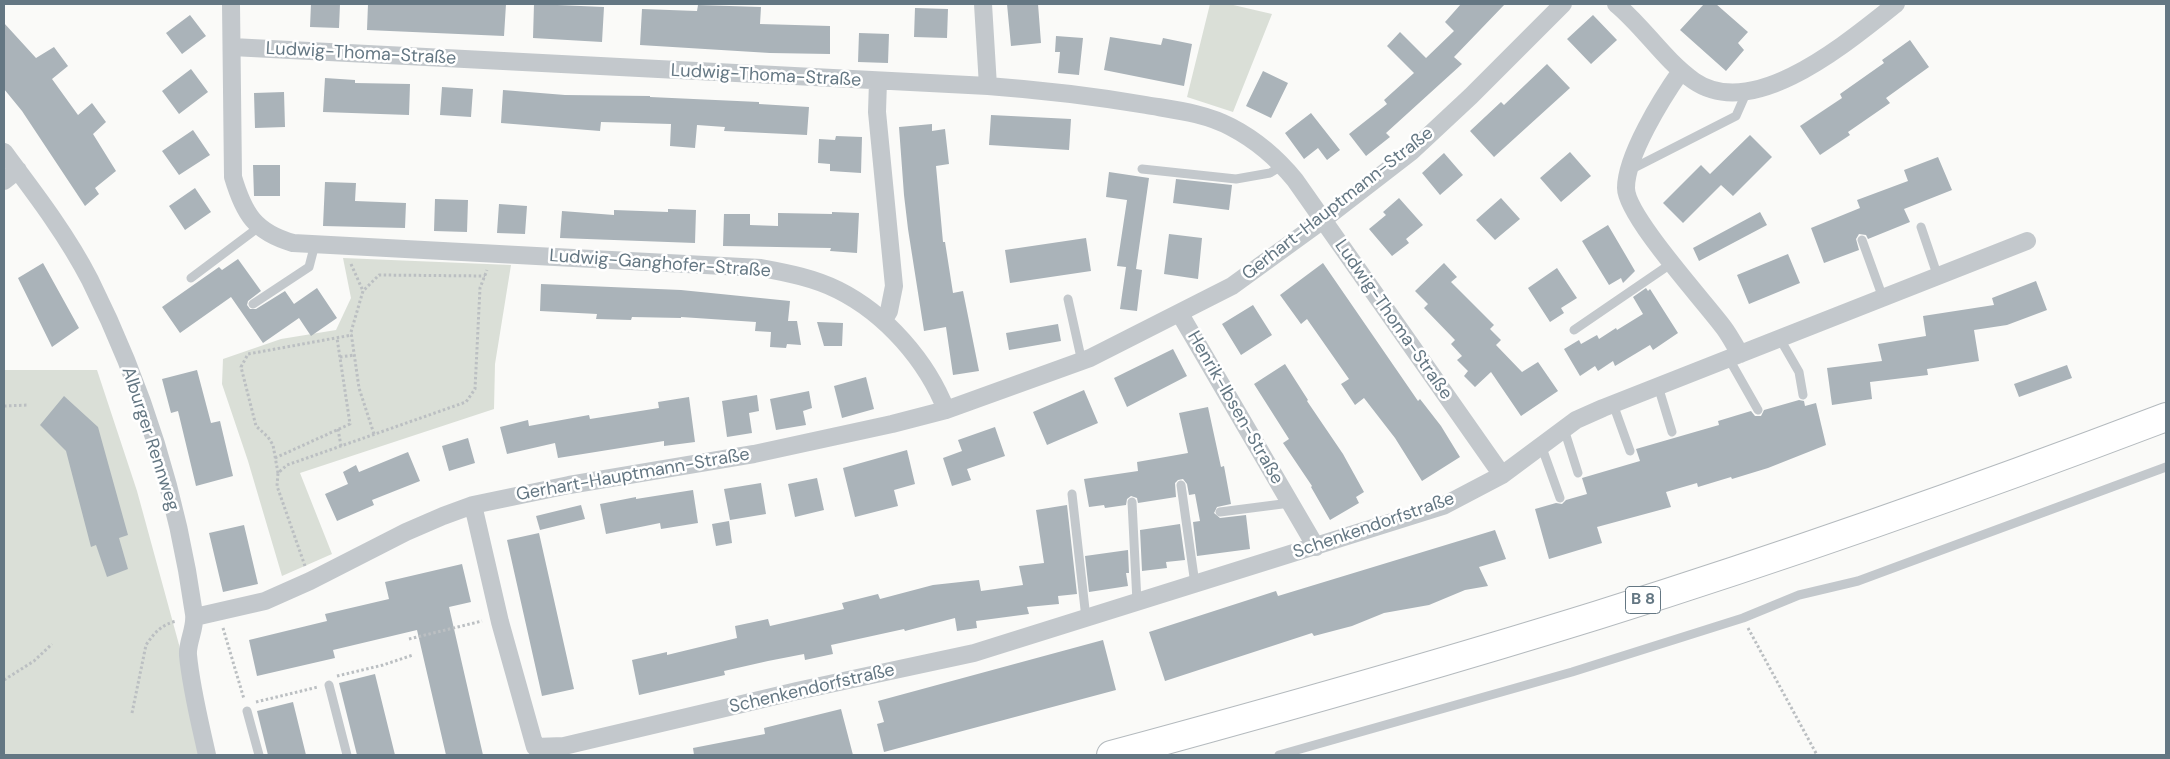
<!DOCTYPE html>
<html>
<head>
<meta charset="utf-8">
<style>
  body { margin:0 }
  #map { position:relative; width:2170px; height:759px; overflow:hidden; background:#fafaf8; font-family:"DM Sans",sans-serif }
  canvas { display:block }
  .frame { position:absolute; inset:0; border:5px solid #647783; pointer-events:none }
</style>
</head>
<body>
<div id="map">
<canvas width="2170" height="759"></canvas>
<div class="frame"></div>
</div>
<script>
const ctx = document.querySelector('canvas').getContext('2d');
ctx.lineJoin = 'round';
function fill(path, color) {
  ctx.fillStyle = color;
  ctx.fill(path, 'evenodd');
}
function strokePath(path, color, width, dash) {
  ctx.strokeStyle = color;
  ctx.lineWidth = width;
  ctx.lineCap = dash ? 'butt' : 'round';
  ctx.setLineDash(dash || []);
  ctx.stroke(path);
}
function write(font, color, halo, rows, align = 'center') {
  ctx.font = font + ' "DM Sans",sans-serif';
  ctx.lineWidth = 5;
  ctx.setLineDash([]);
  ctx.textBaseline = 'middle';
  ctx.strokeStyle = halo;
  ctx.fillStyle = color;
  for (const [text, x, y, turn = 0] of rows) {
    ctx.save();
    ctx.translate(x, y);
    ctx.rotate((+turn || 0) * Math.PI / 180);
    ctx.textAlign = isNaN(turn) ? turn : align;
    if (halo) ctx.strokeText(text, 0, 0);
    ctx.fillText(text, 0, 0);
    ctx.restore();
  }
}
const green = new Path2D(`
  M1210,4H1229L1272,14L1233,112L1187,97Z
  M343,258L511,265L495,364L494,409L300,473L332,554L282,576L248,461L222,384L223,359L281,339L336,330L351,298Z
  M4,370H97L137,491L181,652L202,755H4Z`);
const building = new Path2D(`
  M311,4H340L339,28L310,27Z
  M368,4H506L504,36L367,30Z
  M534,4L604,7L602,42L533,38Z
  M1007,4H1038L1041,43L1011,46Z
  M1461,4H1505L1454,57L1462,64L1386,133L1390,137L1366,156L1349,134L1387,104L1384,100L1414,73L1387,46L1400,32L1426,58L1454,31L1445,22Z
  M1704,4H1716L1748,32L1738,43L1744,50L1726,71L1680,30Z
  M698,5L761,7L760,24L830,26V54L770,53L640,45L642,9L697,11Z
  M915,8L948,9L947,38L914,37Z
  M190,15L206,36L182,54L166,33Z
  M1593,15L1617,40L1591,64L1567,39Z
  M4,23L36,58L54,47L68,66L52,79L78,115L92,103L106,122L93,134L116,171L95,188L99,194L85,206L22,111L4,89Z
  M859,33L889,34L888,63L858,62Z
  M1056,36L1083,38L1079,75L1058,73L1060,52H1055Z
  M1110,37L1161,45L1163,38L1192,44L1184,86L1104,70Z
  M1910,40L1929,67L1886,98L1890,103L1848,132L1850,135L1820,155L1800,126L1842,98L1840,94L1884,63L1882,60Z
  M1547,64L1570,88L1494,157L1470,131L1501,102L1504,105Z
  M191,69L208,92L179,114L162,91Z
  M1263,71L1288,83L1271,118L1246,106Z
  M325,78L355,80V83L410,84L409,115L323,112Z
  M442,87L473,89L471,117L440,115Z
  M503,90L565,95L650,96V97L759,102V104L809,107L807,135L724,131L725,127L697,125L695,148L670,146L671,124L601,122L600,131L501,123Z
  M284,92L285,127L255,128L254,93Z
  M1311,113L1340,150L1327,160L1318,148L1304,159L1285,133Z
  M991,115L1071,119L1069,150L989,145Z
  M932,124V131L945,129L949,164L936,166L943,242H945L953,293L963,291L979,371L953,375L946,327L924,331L908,229L904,195L899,127Z
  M193,130L210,155L179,175L162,151Z
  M1750,135L1772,157L1733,196L1721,185L1683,223L1663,203L1701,165L1710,174Z
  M836,136L862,137L861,173L830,171V164L818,163L819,139L835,140Z
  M1570,152L1591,176L1561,202L1540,178Z
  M1444,153L1463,175L1440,195L1422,173Z
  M1938,157L1952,190L1904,209L1910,222L1868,239L1866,235L1859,234L1856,239L1859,250L1824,263L1811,228L1860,208L1857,200L1908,181L1904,170Z
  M253,165H280V196H254Z
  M1109,172L1149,178L1136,269L1142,270L1137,311L1120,309L1126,267L1117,266L1127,200L1106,197Z
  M1176,179L1232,185L1229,210L1173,203Z
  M325,182L356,183L355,201L406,203L405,228L323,226Z
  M195,188L211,212L185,230L169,206Z
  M1399,198L1423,225L1406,239L1409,243L1392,256L1369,229L1386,215L1383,212Z
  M1501,198L1520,219L1495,240L1476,220Z
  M435,199L468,200L467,232L434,231Z
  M499,204L527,206L525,234L497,233Z
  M668,209L696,210L695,243L560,238L562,211L614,215V210L668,212Z
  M832,212L859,213L857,253L830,251L831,248L723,246L724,214H750V225L778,226V213L832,214Z
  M1760,212L1767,225L1699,261L1693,248Z
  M1608,225L1635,271L1623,283L1621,278L1609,285L1582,241Z
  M1169,234L1202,238L1198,279L1164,274Z
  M1086,238L1091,271L1010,283L1005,250Z
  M1788,254L1800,283L1749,304L1737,275Z
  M238,259L261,291L248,301L247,305L250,309H256L285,291L294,304L317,288L337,318L311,336L299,318L263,343L231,297L180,333L162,307L219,267L222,270Z
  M43,263L79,328L52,347L18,278Z
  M1323,263L1418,401L1420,399L1441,426L1460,457L1422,481L1395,438L1364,398L1355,405L1341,384L1349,379L1307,319L1301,324L1280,295Z
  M1444,263L1457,277L1451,282L1494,325L1490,329L1501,340L1496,345L1522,372L1538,362L1558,391L1521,416L1491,372L1475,387L1464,376L1468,371L1457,360L1462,356L1451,344L1455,340L1424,308L1428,304L1415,291Z
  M1557,268L1577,298L1561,308L1564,313L1550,322L1528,288Z
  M2036,281L2047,310L2007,325L1974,330L1979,361L1927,369L1928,375L1870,382L1872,399L1832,405L1827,368L1882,361L1878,344L1926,336L1923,316L1994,305L1992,298Z
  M541,284L681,290L790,301L788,321H797L801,345L787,344L786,348L770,347L771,332L755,331L756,322L681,317V318L632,317L631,320L596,319L597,314L540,311Z
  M1646,288L1648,291L1650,289L1678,333L1653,350L1650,345L1615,366L1613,361L1598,371L1595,366L1580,376L1564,349L1579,340L1581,344L1597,335L1599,339L1616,328L1617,330L1643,314L1633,297Z
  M1253,305L1272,335L1241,355L1222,324Z
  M817,322L843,323L842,346H824Z
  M1058,324L1061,341L1009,350L1006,333Z
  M1173,349L1187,376L1127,407L1114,378Z
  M1285,364L1308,400L1307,401L1343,454L1364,492L1356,497L1359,503L1330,520L1311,487L1312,486L1283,443L1289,439L1254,384Z
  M2067,365L2072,378L2019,397L2014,384Z
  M197,370L211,423L220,421L233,476L196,486L178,411L171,413L162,379Z
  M866,377L874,409L842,418L834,386Z
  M1084,390L1098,423L1047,445L1033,412Z
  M809,391L812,408L803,411L806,425L776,430L770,399Z
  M757,395L759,411L749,413L752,433L727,437L722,401Z
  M64,396L98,427L128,535L119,538L128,569L107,577L96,545L91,547L66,451L40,425Z
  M689,397L695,442L664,446V441L558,458L555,443L507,454L500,427L528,420L529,426L589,415L590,419L659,408L658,402Z
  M1799,400L1804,401L1805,406L1816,403L1826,445L1768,468L1732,479L1731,477L1698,487L1697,483L1666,492L1671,507L1597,527L1602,543L1549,559L1535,509L1556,503L1562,504L1566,500L1587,494L1582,478L1640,461L1636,449L1719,425L1718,421L1751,411L1755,416H1761L1764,410Z
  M1208,407L1221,467L1224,466L1231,504L1217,507L1214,513L1220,518L1246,515L1250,549L1197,556L1193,522L1200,521L1195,494L1189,495L1187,484L1183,479L1178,480L1175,483L1176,497L1138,503L1137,498L1131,496L1127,499L1126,505L1105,508L1104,505L1089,507L1084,479L1138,471L1137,462L1188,453L1179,413Z
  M995,427L1005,456L967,469L971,480L952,486L943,458L962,451L958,440Z
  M468,438L475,463L449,471L442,446Z
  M907,450L915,484L894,490L898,506L855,517L843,468Z
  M408,452L420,481L372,500L374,505L337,521L325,494L348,484L343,472L356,465L359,472Z
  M817,478L824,510L795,517L788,484Z
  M761,483L766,514L730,520L724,489Z
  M693,490L698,523L661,529L660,523L606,534L600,504L636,497V499Z
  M581,505L585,519L540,530L536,516Z
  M1067,505L1077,594L1058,596L1059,604L1027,607L1029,614L976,621L977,628L957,631L955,618L905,631L904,629L831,645L833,654L805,660L804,654L768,661L724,671L725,675L639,695L632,660L667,652V655L737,638L735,626L768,619L770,626L844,609L842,603L878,594L880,599L933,585L979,580L981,591L1023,585L1019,566L1044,563L1036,510Z
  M729,521L732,543L716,546L712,524Z
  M1180,524L1185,560L1166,562L1167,568L1142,571L1140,530Z
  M244,525L258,584L223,592L209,533Z
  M1495,530L1506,559L1479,567L1488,586L1465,590L1429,605L1384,613L1352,626L1314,636L1312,633L1165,681L1149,632L1276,591L1278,596Z
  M539,533L574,689L542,696L507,540Z
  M1128,550L1129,573H1126L1128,586L1089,592L1085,556Z
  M462,564L471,602L449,607L483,755H446L417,630L333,650L335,658L257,676L249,640L327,621L325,614L389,599L385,582Z
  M1103,640L1116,690L884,752L877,724L884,722L878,701Z
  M375,674L395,755H357L339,683Z
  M293,702L306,755H268L257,711Z
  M841,709L853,755H694L693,748L765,734L764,728Z`);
const path = new Path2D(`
  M351,264L363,291
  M340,357L355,355
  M4,406L29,405
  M338,429L341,446
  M374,434L359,388L351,332L363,291L379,275L485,276
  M275,458L350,424L337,338
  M278,473L273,445L268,437L256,426L241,367L248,354L352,335
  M305,566L277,486L278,473L287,465L466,402L475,389L480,288L487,270
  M223,628L244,699
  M1748,628L1817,755
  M409,639L482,621
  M337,676L383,665L413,655
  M4,680L34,661L52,644
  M256,702L318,687
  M132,713L146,645C154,633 162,624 177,621`);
const service = new Path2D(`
  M1142,169L1236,179L1270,173L1283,165
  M1630,170L1736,116L1747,91
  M1921,227L1938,277
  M1862,240L1883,298
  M191,278L259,227
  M1068,299L1082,362
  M253,304L309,267L315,244
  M1574,330L1672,263
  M1780,339L1799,372L1803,395
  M1729,359L1758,410
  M1658,386L1672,432
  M1613,404L1630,451
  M1564,429L1578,473
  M1541,445L1560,498
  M1181,485L1195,584
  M1072,494L1086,618
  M1132,502L1137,602
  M1220,512L1290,503
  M329,685L347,755
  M247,711L259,755
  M1279,755L1572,672L1743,618L1799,595L1858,581L2166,467`);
const minor = new Path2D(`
  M231,4L233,177C244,214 255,232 293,243L761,268C788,273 814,278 838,290C886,314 927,361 946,410
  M983,4L988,86
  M1616,4C1644,27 1664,60 1694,81C1755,123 1851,39 1896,4
  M232,47L988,86C1042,90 1093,96 1146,105C1175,110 1205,113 1231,127C1256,140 1277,158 1295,180L1502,475
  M1681,71C1662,98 1626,156 1626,188C1626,216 1705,302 1724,328C1730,336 1735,346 1740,354
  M878,81L877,112L894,286L889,311L883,321
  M4,152C34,192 67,235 90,280C142,384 178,499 194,614C196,628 187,642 188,655C191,688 200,723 207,755
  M4,181L18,170
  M1180,314L1316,547
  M473,505L500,622L535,747L564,746L797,691L974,653L1443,506L1502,475L1576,420L1603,408L2027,241
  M195,617L265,601L310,581L406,532L443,516L473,505L569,485L754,454L892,424L946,410L1090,358L1232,286L1323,220L1411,152L1471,96L1563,4`);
const primary = new Path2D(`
  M1111,755C1274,711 1437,665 1598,615C1789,555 1979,488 2166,417`);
const shields = [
  [1643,600,35]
];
const shieldNames = [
  ["B 8",1643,600]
];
const streetNames = [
  ["Ludwig-Thoma-Straße",361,54,3],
  ["Ludwig-Thoma-Straße",766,76,3],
  ["Gerhart-Hauptmann-Straße",1338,204,-38],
  ["Ludwig-Ganghofer-Straße",660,264,4],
  ["Ludwig-Thoma-Straße",1393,320,55],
  ["Henrik-Ibsen-Straße",1235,408,60],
  ["Alburger Rennweg",150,439,72],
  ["Gerhart-Hauptmann-Straße",633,475,-10],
  ["Schenkendorfstraße",1374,526,-19],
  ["Schenkendorfstraße",812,689,-13]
];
fill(green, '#dadfd7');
fill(building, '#aab3b9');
strokePath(primary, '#b4babe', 30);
strokePath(path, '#bbbfc2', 3, [2.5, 2.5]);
strokePath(service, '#c3c8cc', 9);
strokePath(minor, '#c3c8cc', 18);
strokePath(primary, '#fff', 28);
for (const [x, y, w] of shields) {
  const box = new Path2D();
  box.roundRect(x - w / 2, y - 13.5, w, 27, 4);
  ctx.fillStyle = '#fff';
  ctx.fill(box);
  strokePath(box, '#647783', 1);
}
write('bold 16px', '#647783', null, shieldNames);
write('18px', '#647783', '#fff', streetNames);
</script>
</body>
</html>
